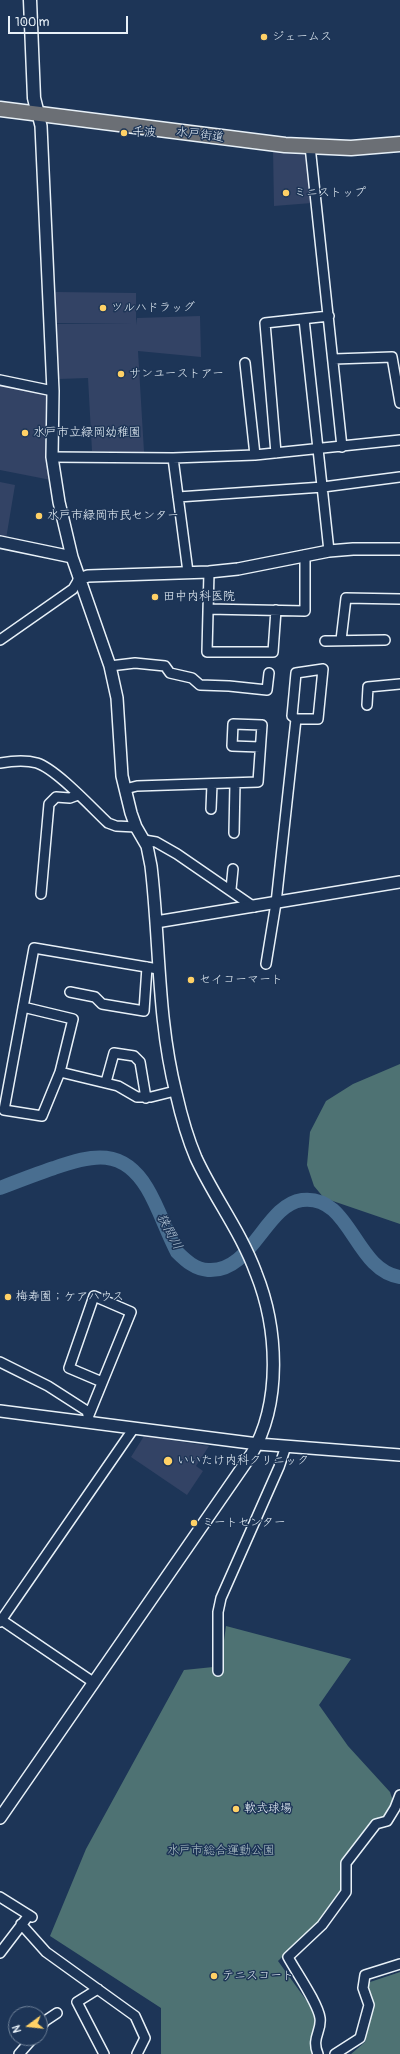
<!DOCTYPE html>
<html>
<head>
<meta charset="utf-8">
<style>
  body { margin:0 }
  #map { position:relative; width:400px; height:2054px; overflow:hidden; background:#1d3557; font-family:Pangolin,sans-serif }
  canvas { display:block }
  .north { position:absolute; left:8px; top:2006px; width:40px; height:40px; box-sizing:border-box; background:#1d3557; border:1px solid #6e8097; border-radius:50%; rotate:255deg; font-size:11px; font-weight:700; line-height:16px; text-align:center; color:#e8f1f8 }
  .north::after { content:''; display:block; margin:auto; width:14px; height:18px; background:#ffd166; clip-path:polygon(50% 0,100% 100%,50% 72%,0 100%) }
  .scale { position:absolute; left:8px; top:16px; width:120px; height:18px; box-sizing:border-box; border:2px solid #e8f1f8; border-top:0; padding-left:5px; font-size:12px; line-height:14px; white-space:nowrap; color:#e8f1f8; -webkit-text-stroke:3px #1d3557; paint-order:stroke }
</style>
</head>
<body>
<div id="map">
<canvas width="400" height="2054"></canvas>
<div class="north">N</div>
<div class="scale">100 m</div>
</div>
<script>
const ctx = document.querySelector('canvas').getContext('2d');
ctx.lineJoin = 'round';
function fill(path, color) {
  ctx.fillStyle = color;
  ctx.fill(path, 'evenodd');
}
function strokePath(path, color, width, dash) {
  ctx.strokeStyle = color;
  ctx.lineWidth = width;
  ctx.lineCap = dash ? 'butt' : 'round';
  ctx.setLineDash(dash || []);
  ctx.stroke(path);
}
function write(font, color, halo, rows, align = 'center') {
  ctx.font = font + ' Pangolin,"Klee One",sans-serif';
  ctx.lineWidth = 3;
  ctx.setLineDash([]);
  ctx.textBaseline = 'middle';
  ctx.strokeStyle = halo;
  ctx.fillStyle = color;
  for (const [text, x, y, turn = 0] of rows) {
    ctx.save();
    ctx.translate(x, y);
    ctx.rotate((+turn || 0) * Math.PI / 180);
    ctx.textAlign = isNaN(turn) ? turn : align;
    if (halo) ctx.strokeText(text, 0, 0);
    ctx.fillText(text, 0, 0);
    ctx.restore();
  }
}
const built = new Path2D(`
  M273,149L308,151L312,203L274,206Z
  M56,292L136,293V325L137,318L200,316L201,357L138,351L144,452L92,451L88,378L58,379L55,324H134L54,323L53,294Z
  M0,383L47,393L51,480L0,470Z
  M0,482L15,485L6,539L0,538Z
  M144,1436L209,1446L196,1466L203,1471L187,1495L131,1457Z`);
const green = new Path2D(`
  M400,1064V1224L324,1198L314,1186L307,1165L310,1132L326,1101L353,1084Z
  M226,1626L351,1659L319,1705L348,1746L390,1792L393,1801L385,1817L373,1823L340,1869C341,1878 343,1890 338,1899C326,1922 297,1943 278,1961L314,2011L317,2026L310,2043L312,2054H161V2008L50,1936L86,1849L184,1670L223,1666L222,1655Z
  M400,1972V2054H351L365,2042L370,2011L367,1983Z`);
const river = new Path2D(`
  M0,1188C18,1181 36,1174 54,1168C93,1154 123,1148 147,1188C159,1208 166,1231 177,1252C186,1261 195,1269 208,1270C252,1273 265,1205 302,1200C351,1194 354,1270 400,1277`);
const minor = new Path2D(`
  M310,146L342,447
  M304,319L329,551
  M334,359L392,357L400,403
  M245,363L255,455
  M0,380L53,391
  M276,453L265,323L329,316
  M52,457L173,458
  M178,497L323,487L400,477
  M188,572L173,458L255,455L400,440
  M209,572L207,652H273L276,610
  M208,609L305,611V555
  M0,640L73,589L79,579
  M341,640L346,598L400,599
  M325,641L385,640
  M110,666L135,663L165,666L170,673L192,678L200,685L229,686L267,690L269,673
  M367,705L368,687L400,684
  M0,763C12,761 26,760 37,763C56,769 92,808 108,823L116,826L136,827
  M125,789L137,786L258,782L262,725L233,724L232,746L260,747
  M211,809L212,784
  M234,833L235,783
  M144,840L156,842L177,854L254,907
  M231,889L233,869
  M41,894L49,804L56,797L70,798L78,795
  M266,964L276,903L296,719H318L323,669L296,673L292,716L296,719
  M70,992L95,997L102,1004L144,1011L147,967
  M23,1007L73,1019L60,1072L42,1116L4,1110L34,948L158,969
  M60,1072L118,1086L137,1097H151L175,1091
  M106,1082L114,1053L134,1056L140,1062L146,1098
  M0,1362L48,1386L87,1411L89,1419
  M89,1415L131,1312L94,1296L69,1368L102,1382
  M0,1619L93,1682
  M0,1622L134,1428
  M218,1671V1612L221,1598L279,1467L286,1446
  M0,1897L32,1917
  M21,1924L46,1952L135,2016L145,2038L137,2054
  M0,1953L29,1915
  M98,1989L77,2002L104,2054
  M40,2028L45,2021L57,2013
  M19,2054L33,2038
  M318,2054C311,2038 322,2031 320,2018C318,2003 296,1972 288,1957L322,1925L346,1892V1863L376,1824L387,1821L395,1808L400,1795
  M335,2054L360,2038L369,2005L363,1988L365,1975L400,1964`);
const tertiary = new Path2D(`
  M0,542L72,557
  M79,579L88,576L209,572L238,569L329,551L353,549H400
  M156,922L400,882
  M0,1411L258,1444L400,1455
  M0,1818L251,1455C282,1403 278,1328 256,1273C241,1232 214,1197 196,1158C187,1137 181,1115 176,1093C157,1018 160,941 151,866L147,846L136,827L131,813L122,776L117,698L110,666L72,557L59,502L52,457L53,391L41,126L38,114`);
const secondary = new Path2D(`
  M30,0L34,98L38,114`);
const primary = new Path2D(`
  M0,109L285,145L351,148L400,144`);
const markers = [
  [264,37,4,"#ffd166"],
  [124,133,4,"#ffd166"],
  [286,193,4,"#ffd166"],
  [103,308,4,"#ffd166"],
  [121,374,4,"#ffd166"],
  [25,433,4,"#ffd166"],
  [39,516,4,"#ffd166"],
  [155,597,4,"#ffd166"],
  [191,980,4,"#ffd166"],
  [8,1297,4,"#ffd166"],
  [168,1461,5,"#ffd166"],
  [194,1523,4,"#ffd166"],
  [236,1809,4,"#ffd166"],
  [214,1976,4,"#ffd166"]
];
const poiNames = [
  ["ジェームス",272,37],
  ["千波",132,133],
  ["ミニストップ",294,193],
  ["ツルハドラッグ",111,308],
  ["サンユーストアー",129,374],
  ["水戸市立緑岡幼稚園",33,433],
  ["水戸市緑岡市民センター",47,516],
  ["田中内科医院",163,597],
  ["セイコーマート",199,980],
  ["梅寿園；ケアハウス",16,1297],
  ["いいたけ内科クリニック",177,1461],
  ["ミートセンター",202,1523],
  ["軟式球場",244,1809],
  ["テニスコート",222,1976]
];
const streetNames = [
  ["水戸街道",200,135,7]
];
const parkNames = [
  ["水戸市総合運動公園",221,1851]
];
const waterNames = [
  ["狭間川",169,1232,62]
];
fill(built, '#334365');
fill(green, '#4e7273');
strokePath(river, '#496e90', 14);
strokePath(minor, '#e8f1f8', 12);
strokePath(tertiary, '#e8f1f8', 14);
strokePath(secondary, '#e8f1f8', 15);
strokePath(primary, '#e8f1f8', 17);
strokePath(minor, '#1d3557', 9);
strokePath(tertiary, '#1d3557', 11);
strokePath(secondary, '#1d3557', 12);
strokePath(primary, '#6b6f75', 14);
for (const [x, y, r, color] of markers) {
  const dot = new Path2D();
  dot.arc(x, y, r, 0, 2 * Math.PI);
  ctx.fillStyle = color;
  ctx.fill(dot);
  strokePath(dot, '#1d3557', 1.5);
}
write('12px', '#e8f1f8', '#1d3557', poiNames, 'left');
write('12px', '#e8f1f8', '#1d3557', streetNames);
write('12px', '#b2c5c9', '#1d3557', parkNames);
write('italic 13px', '#b0c3d4', '#1d3557', waterNames);
</script>
</body>
</html>
